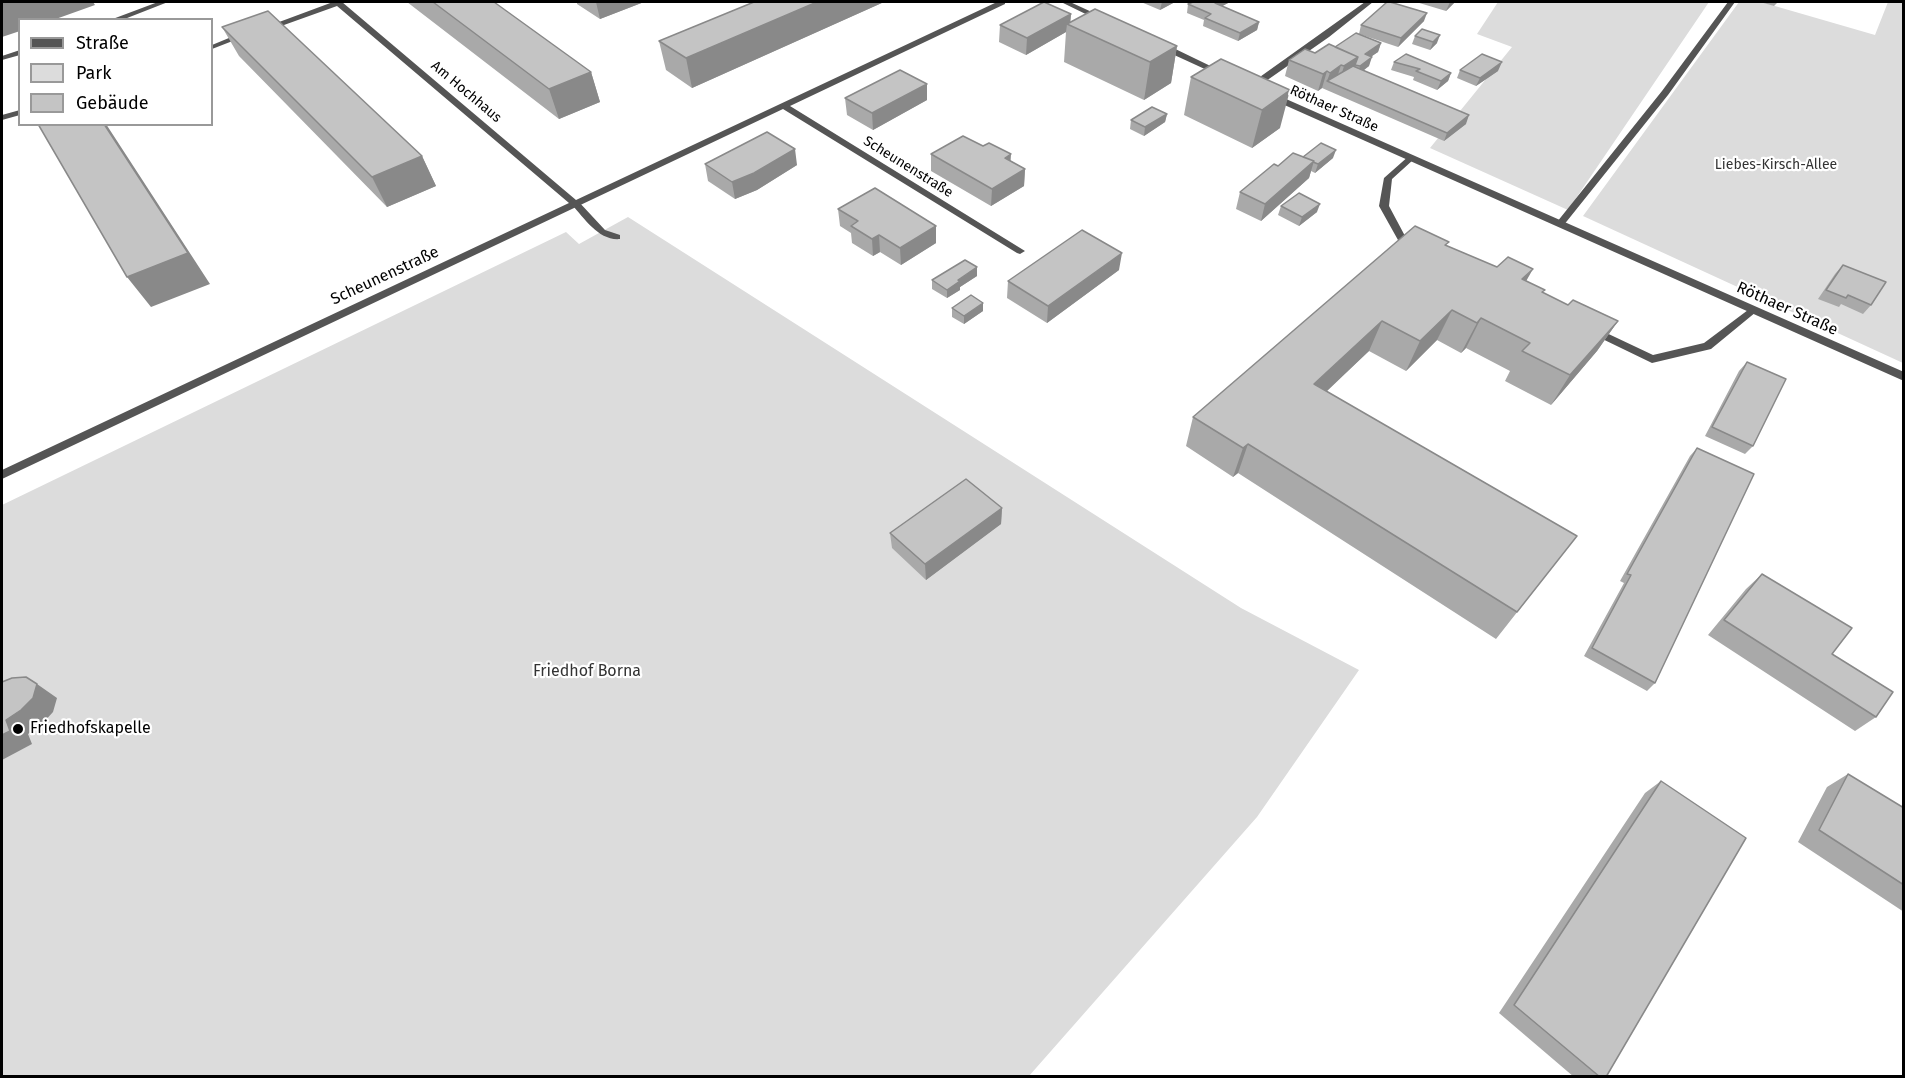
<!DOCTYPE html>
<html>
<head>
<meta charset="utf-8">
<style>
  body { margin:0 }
  #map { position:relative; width:1905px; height:1078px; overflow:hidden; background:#fff; font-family:"Fira Sans",sans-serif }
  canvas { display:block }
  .frame { position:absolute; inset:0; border:3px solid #000; pointer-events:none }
  .legend { position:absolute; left:18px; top:18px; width:195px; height:108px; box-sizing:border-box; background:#fff; border:2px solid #999; margin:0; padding:8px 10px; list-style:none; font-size:18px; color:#000 }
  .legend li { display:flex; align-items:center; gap:12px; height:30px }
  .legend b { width:30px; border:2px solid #999 }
</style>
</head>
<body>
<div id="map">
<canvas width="1905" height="1078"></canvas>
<div class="frame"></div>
<ul class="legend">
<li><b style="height:8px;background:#555"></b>Straße</li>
<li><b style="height:16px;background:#dcdcdc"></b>Park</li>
<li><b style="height:16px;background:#c4c4c4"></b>Gebäude</li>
</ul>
</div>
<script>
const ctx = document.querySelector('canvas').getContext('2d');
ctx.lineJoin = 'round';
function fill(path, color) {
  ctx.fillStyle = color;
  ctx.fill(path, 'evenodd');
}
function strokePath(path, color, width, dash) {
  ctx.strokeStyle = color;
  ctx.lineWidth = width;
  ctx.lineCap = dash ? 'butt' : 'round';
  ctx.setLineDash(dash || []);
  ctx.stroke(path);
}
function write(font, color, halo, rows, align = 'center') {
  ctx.font = font + ' "Fira Sans",sans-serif';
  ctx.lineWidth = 4.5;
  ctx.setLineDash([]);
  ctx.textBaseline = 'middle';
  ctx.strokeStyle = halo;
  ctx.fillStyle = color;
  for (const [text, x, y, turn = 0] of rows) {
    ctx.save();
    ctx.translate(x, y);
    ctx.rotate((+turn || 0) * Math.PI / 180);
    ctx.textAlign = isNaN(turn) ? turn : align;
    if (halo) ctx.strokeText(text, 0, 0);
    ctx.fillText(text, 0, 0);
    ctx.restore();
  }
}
const green = new Path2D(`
  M1498,2H1709L1568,210L1430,148L1512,47L1477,34Z
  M1739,2H1761L1875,35L1888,2H1903V363L1583,216Z
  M628,217L1241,608L1359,670L1257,817L1029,1076H2V505L566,232L579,244Z`);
const service = new Path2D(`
  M1728,2H1735L1668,95L1563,226H1557V222L1662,91Z
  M1410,155L1414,158L1413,160L1392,179L1389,206L1405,236L1419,244L1414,247L1398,240L1379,206L1384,178Z
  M575,200L578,201L605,230L620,235V239C599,241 585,219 572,205V201Z
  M1752,307L1757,310L1756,312L1711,349L1652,363L1590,333L1589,331L1594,328L1598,329L1653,355L1704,343Z`);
const minor = new Path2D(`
  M158,2H168L122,20H110Z
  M333,2H342L576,200L997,2H1005V4L790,106L1025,251L1020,254L1017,253L783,109L2,479V470L569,203L337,6L270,30L263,28Z
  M1061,2H1070L1107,19L1100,21Z
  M1365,2H1373L1329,37L1256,88H1250V84Z
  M241,33L248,35L212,49V45Z
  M1159,44H1165L1227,74L1220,76L1159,48Z
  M20,50V55L2,60V56Z
  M1271,95H1277L1904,372V381L1271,99Z
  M20,110V115L2,120V115Z`);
const wall = new Path2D(`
  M407,2H494L591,72L600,102L559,119Z
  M577,2H644L600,19L577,4Z
  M884,2L692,88L666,70L659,41Z
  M1141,2H1175L1160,10Z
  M1193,2H1230L1222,6L1259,22L1257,30L1238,41L1203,26L1204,20L1187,13L1188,4Z
  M1416,2H1460L1458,3L1455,2L1446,11Z
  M1760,2H1778L1774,6Z
  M1071,14L1070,23L1177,46L1171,83L1144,100L1064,62L1066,32L1026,55L999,42L1000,25Z
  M1424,21L1398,47L1359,34L1361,25Z
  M222,27L422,156L436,186L387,207L239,56Z
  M1415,36L1437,43L1430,50L1412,44Z
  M1381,43L1378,52L1370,57L1369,66L1363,71L1466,124L1444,141L1322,88L1318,91L1285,76L1289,60L1315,53L1335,47Z
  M1221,59L1280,128L1252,148L1184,115L1191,77Z
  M1394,62L1451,73L1448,81L1437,90L1413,80L1414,77L1391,70Z
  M1460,70L1498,71L1476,86L1457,78Z
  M845,98L927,100L873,130L847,115Z
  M1167,114L1165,122L1144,136L1130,129L1131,120Z
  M931,154L1011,161L1025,169L1024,186L991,206L931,171Z
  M1333,158L1315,173L1311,171L1309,178L1261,221L1236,209L1240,192L1278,166Z
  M705,164L797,165L757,190L735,199L708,181Z
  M1281,206L1317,212L1299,226L1278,215Z
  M838,209L936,243L901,265L880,252L873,256L852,243L851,233L840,226Z
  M1447,246L1526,281L1543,293L1568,305L1618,321L1597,351L1551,405L1505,381L1510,371L1466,348L1461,353L1437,340L1406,371L1369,351L1326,391L1577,536L1496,639L1238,473L1233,477L1186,446L1193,417Z
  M1843,265L1871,305L1863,314L1841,304L1839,307L1818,299L1835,274Z
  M1119,270L1047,323L1007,298L1008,281Z
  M977,276L960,287V290L947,298L932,289V280Z
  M952,308L983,311L964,324L952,317Z
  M1747,362L1753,446L1745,454L1705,436L1739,371Z
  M1697,448L1655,683L1647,691L1584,656L1624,583L1620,581L1690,456Z
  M1002,508L1001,524L926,580L892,548L890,533Z
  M1762,574L1832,654L1876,717L1855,731L1708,635L1746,589Z
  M1848,774L1904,808V912L1798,842L1827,787Z
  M1661,781L1606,1077H1574L1499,1013L1645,793Z`);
const shadedWall = new Path2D(`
  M2,2H93L95,5L53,20H20V31L2,37Z
  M596,2H644L600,19Z
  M817,2H884L692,88L686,58Z
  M1162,2H1175L1160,10Z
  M1217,2H1230L1213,11L1215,3Z
  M1450,2H1455L1446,11Z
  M1427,13L1424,21L1398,47L1401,38Z
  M1071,14L1070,26L1067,24L1066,32L1026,55L1027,38Z
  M1259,22L1257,30L1238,41L1240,33Z
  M1440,35L1437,43L1430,50L1433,42Z
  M1381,43L1378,52L1362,63L1365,54Z
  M1177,46L1171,83L1144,100L1150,62Z
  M1358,57L1352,73L1339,83L1344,66Z
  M1372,57L1369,66L1357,75L1360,66Z
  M1502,62L1498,71L1476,86L1480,78Z
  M1341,65L1336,81H1327L1330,73Z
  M1327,71L1322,88L1318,91L1323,74Z
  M591,72L600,102L559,119L549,89Z
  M1451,73L1448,81L1437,90L1441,81Z
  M927,84V100L873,130L872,113Z
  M1290,90L1280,128L1252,148L1262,110Z
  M1167,114L1165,122L1144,136L1145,127Z
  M1469,115L1466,124L1444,141L1447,133Z
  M104,124H106L210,284L151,307L127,277Z
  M795,149L797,165L757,190L735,199L732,182Z
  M1336,150L1333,158L1315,173L1318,164Z
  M1011,154L1010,171L1005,158Z
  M422,156L436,186L387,207L372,177Z
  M1314,161L1309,178L1261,221L1265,204Z
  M1025,169L1024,186L991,206L992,189Z
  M1320,204L1317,212L1299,226L1302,217Z
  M936,226V243L901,265L900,248Z
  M879,235L880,252L873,256L872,239Z
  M1122,253L1119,270L1047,323L1048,306Z
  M977,267V276L960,287V290L947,298V290L958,280Z
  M1533,269L1516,299L1522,279Z
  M983,303V311L964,324V316Z
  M1452,310L1437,340L1406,371L1420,341Z
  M1481,318L1466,348L1461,353L1477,323Z
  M1382,321L1369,351L1303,414L1314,384Z
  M1618,321L1597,351L1551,405L1570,375Z
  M1248,444L1238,473L1233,477L1243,448Z
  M1002,508L1001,524L926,580L925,564Z
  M37,684L57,698L53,712L42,724L28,734L32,744L2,760V735L6,720Z`);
const building = new Path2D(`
  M433,2H494L591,72L549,89Z
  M754,2H817L686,58L659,41Z
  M1044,2L1071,14L1027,38L1000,25Z
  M1193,2H1217L1215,3L1259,22L1240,33L1205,18L1211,14L1188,4Z
  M1387,2H1390L1427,13L1401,38L1361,25Z
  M1095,9L1177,46L1150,62L1067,24Z
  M268,11L422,156L372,177L222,27Z
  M1422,29L1440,35L1433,42L1415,36Z
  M1356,33L1381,43L1365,54L1372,57L1360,66L1355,65L1358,57L1335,47Z
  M1329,44L1358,57L1344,66L1341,65L1330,73L1327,71L1323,74L1289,60L1305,49L1315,53Z
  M1406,54L1451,73L1441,81L1416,71L1420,69L1394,62Z
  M1482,54L1502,62L1480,78L1460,70Z
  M1221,59L1290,90L1262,110L1191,77Z
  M1353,66L1469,115L1447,133L1327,81Z
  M900,70L927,84L872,113L845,98Z
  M1152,107L1167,114L1145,127L1131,120Z
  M38,124H104L188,253L127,277Z
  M767,132L795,149L754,173L732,182L705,164Z
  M963,136L983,146L989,143L1011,154L1005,158L1025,169L992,189L931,154Z
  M1321,143L1336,150L1318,164L1313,162L1314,161L1303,157Z
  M1293,153L1314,161L1265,204L1240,192L1274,164L1278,166Z
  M875,188L936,226L900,248L879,235L872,239L851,226L858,221L838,209Z
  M1299,193L1320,204L1302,217L1281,206Z
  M1415,226L1449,242L1445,245L1497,267L1508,257L1533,269L1522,279L1545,290L1542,292L1568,305L1573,300L1618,321L1570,375L1522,351L1530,343L1481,318L1477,323L1452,310L1420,341L1382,321L1314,384L1577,536L1517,612L1248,444L1243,448L1193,417Z
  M1082,230L1122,253L1048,306L1008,281Z
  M965,260L977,267L958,280L960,281L947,290L932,280Z
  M1843,265L1886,282L1871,305L1848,295L1846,298L1826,290Z
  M971,295L983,303L964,316L952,308Z
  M1747,362L1786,379L1753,446L1712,427Z
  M1697,448L1754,474L1655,683L1592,648L1631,575L1627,574Z
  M966,479L1002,508L925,564L890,533Z
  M1762,574L1852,628L1832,654L1893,692L1876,717L1724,620Z
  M26,677L37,684L33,698L21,710L6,720L10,731L2,735V682L12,678Z
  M1848,774L1904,808V885L1819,830Z
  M1661,781L1746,838L1606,1077H1600L1514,1005Z`);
const markers = [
  [18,729,6,"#000"]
];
const farStreetnames = [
  ["Am Hochhaus",466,92,40],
  ["Röthaer Straße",1334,109,24],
  ["Scheunenstraße",908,167,32]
];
const farParknames = [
  ["Liebes-Kirsch-Allee",1776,165]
];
const streetNames = [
  ["Scheunenstraße",385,276,-25],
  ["Röthaer Straße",1787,309,24]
];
const parkNames = [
  ["Friedhof Borna",587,672]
];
const poiNames = [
  ["Friedhofskapelle",30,729]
];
fill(green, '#dcdcdc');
fill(service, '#555');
fill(minor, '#555');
fill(wall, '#a9a9a9');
fill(shadedWall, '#898989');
fill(building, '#c4c4c4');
strokePath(building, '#898989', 1.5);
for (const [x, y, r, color] of markers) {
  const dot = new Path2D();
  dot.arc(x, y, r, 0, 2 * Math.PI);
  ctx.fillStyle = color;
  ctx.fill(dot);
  strokePath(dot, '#fff', 2);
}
write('14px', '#000', '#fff', farStreetnames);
write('14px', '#333', '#fff', farParknames);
write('16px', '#000', '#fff', streetNames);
write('16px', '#333', '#fff', parkNames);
write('16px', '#000', '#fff', poiNames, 'left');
</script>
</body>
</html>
